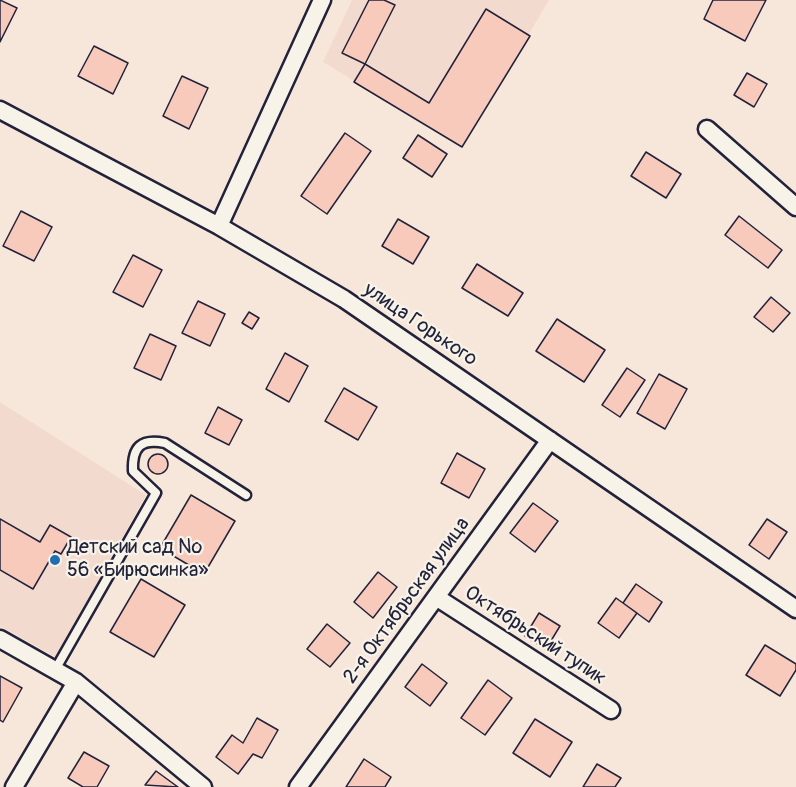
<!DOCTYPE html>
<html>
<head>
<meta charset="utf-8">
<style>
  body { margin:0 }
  canvas { display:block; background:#f7e7da }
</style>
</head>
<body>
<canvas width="796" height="787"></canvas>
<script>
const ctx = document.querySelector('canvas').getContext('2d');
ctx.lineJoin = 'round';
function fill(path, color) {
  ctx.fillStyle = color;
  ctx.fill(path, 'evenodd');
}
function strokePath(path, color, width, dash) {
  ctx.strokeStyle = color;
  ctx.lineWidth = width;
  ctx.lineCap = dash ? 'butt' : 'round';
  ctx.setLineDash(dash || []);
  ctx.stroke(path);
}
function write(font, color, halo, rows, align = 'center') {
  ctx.font = font + ' Pangolin,sans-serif';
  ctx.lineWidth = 4.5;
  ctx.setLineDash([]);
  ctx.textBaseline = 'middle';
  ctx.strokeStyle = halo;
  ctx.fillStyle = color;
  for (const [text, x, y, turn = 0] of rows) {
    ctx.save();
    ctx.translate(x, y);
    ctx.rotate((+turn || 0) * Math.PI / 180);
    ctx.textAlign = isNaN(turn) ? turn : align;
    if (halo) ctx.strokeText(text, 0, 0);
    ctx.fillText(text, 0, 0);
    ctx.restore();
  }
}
const built = new Path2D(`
  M352,0H549L462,147L323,62Z
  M0,402L146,495L56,657L0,626Z`);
const building = new Path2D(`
  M0,0L17,8L0,42Z
  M369,0H384L395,5L365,64L342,53Z
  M713,0H766L745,41L704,19Z
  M486,9L530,36L462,147L354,82L365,64L429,103Z
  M94,46L128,63L113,94L78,76Z
  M747,73L767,84L754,107L734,95Z
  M182,76L208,88L189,129L163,116Z
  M345,133L371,151L327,214L301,196Z
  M418,135L447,154L432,177L403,158Z
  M646,152L681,174L666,198L631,176Z
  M21,211L52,227L34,261L3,246Z
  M739,216L782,250L768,268L725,235Z
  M398,219L429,237L413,264L382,246Z
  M133,255L162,270L143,307L113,292Z
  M477,264L523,293L508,316L462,288Z
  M771,297L790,313L773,332L754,317Z
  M198,301L225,314L210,346L182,333Z
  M249,312L259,318L252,329L242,323Z
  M557,319L605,350L584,382L536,351Z
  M150,334L176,346L161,380L134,368Z
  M285,353L308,366L289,402L266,389Z
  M627,368L645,380L620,417L602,405Z
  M659,374L687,389L665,429L637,413Z
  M344,388L377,407L358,440L325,421Z
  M218,407L242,420L229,445L205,433Z
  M457,453L485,469L469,498L441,483Z
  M148 464a10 10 0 1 1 20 0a10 10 0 1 1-20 0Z
  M191,495L235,521L204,574L160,548Z
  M533,503L558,521L535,552L510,533Z
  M0,519L40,542L50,525L71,537L61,554L55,551L33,589L0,570Z
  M767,519L787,532L769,559L749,545Z
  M378,572L397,587L373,618L354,602Z
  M141,579L185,605L154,657L110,632Z
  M636,584L662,602L649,622L623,603Z
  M616,598L637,613L619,638L598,623Z
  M539,613L560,626L546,649L525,636Z
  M327,624L350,643L330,667L307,649Z
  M765,645L796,664V670L780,696L746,675Z
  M422,664L447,683L430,706L405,687Z
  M0,676L22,688L3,722L0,720Z
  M488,680L512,698L485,735L461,718Z
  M257,718L278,730L262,758L253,754L238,774L216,757L232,735L243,743Z
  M535,719L572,742L550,777L513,753Z
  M84,752L109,766L97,787H83L68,778Z
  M364,759L391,777L385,787H346Z
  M597,764L621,778L615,787H583Z
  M156,771L178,787H177L145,785Z`);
const lane = new Path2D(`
  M55,670L156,493L133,471C132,447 141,438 165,443L246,495`);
const street = new Path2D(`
  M0,110L219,226L344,299L796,609
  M707,129L796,207
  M219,226L322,0
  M436,597L611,710
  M0,639L76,682L203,787
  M14,787L76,682
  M298,787L550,440`);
const markers = [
  [55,560,6,"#1f6fb2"]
];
const streetNames = [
  ["улица Горького",420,325,34],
  ["2-я Октябрьская улица",407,601,-54],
  ["Октябрьский тупик",535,636,33]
];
const poiNames = [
  ["Детский сад №",67,548],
  ["56 «Бирюсинка»",67,571]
];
fill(built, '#f3dace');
fill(building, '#f8cabb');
strokePath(building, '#22223b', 1.5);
strokePath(lane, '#22223b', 13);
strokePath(street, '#22223b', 21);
strokePath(lane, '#f7f3e8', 8);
strokePath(street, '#f7f3e8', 16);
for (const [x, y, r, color] of markers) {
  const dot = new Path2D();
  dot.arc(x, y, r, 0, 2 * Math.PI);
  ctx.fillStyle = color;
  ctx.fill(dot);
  strokePath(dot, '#f7f3e8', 2);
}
write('20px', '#22223b', '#f7f3e8', streetNames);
write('20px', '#22223b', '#f7f3e8', poiNames, 'left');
</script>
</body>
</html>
